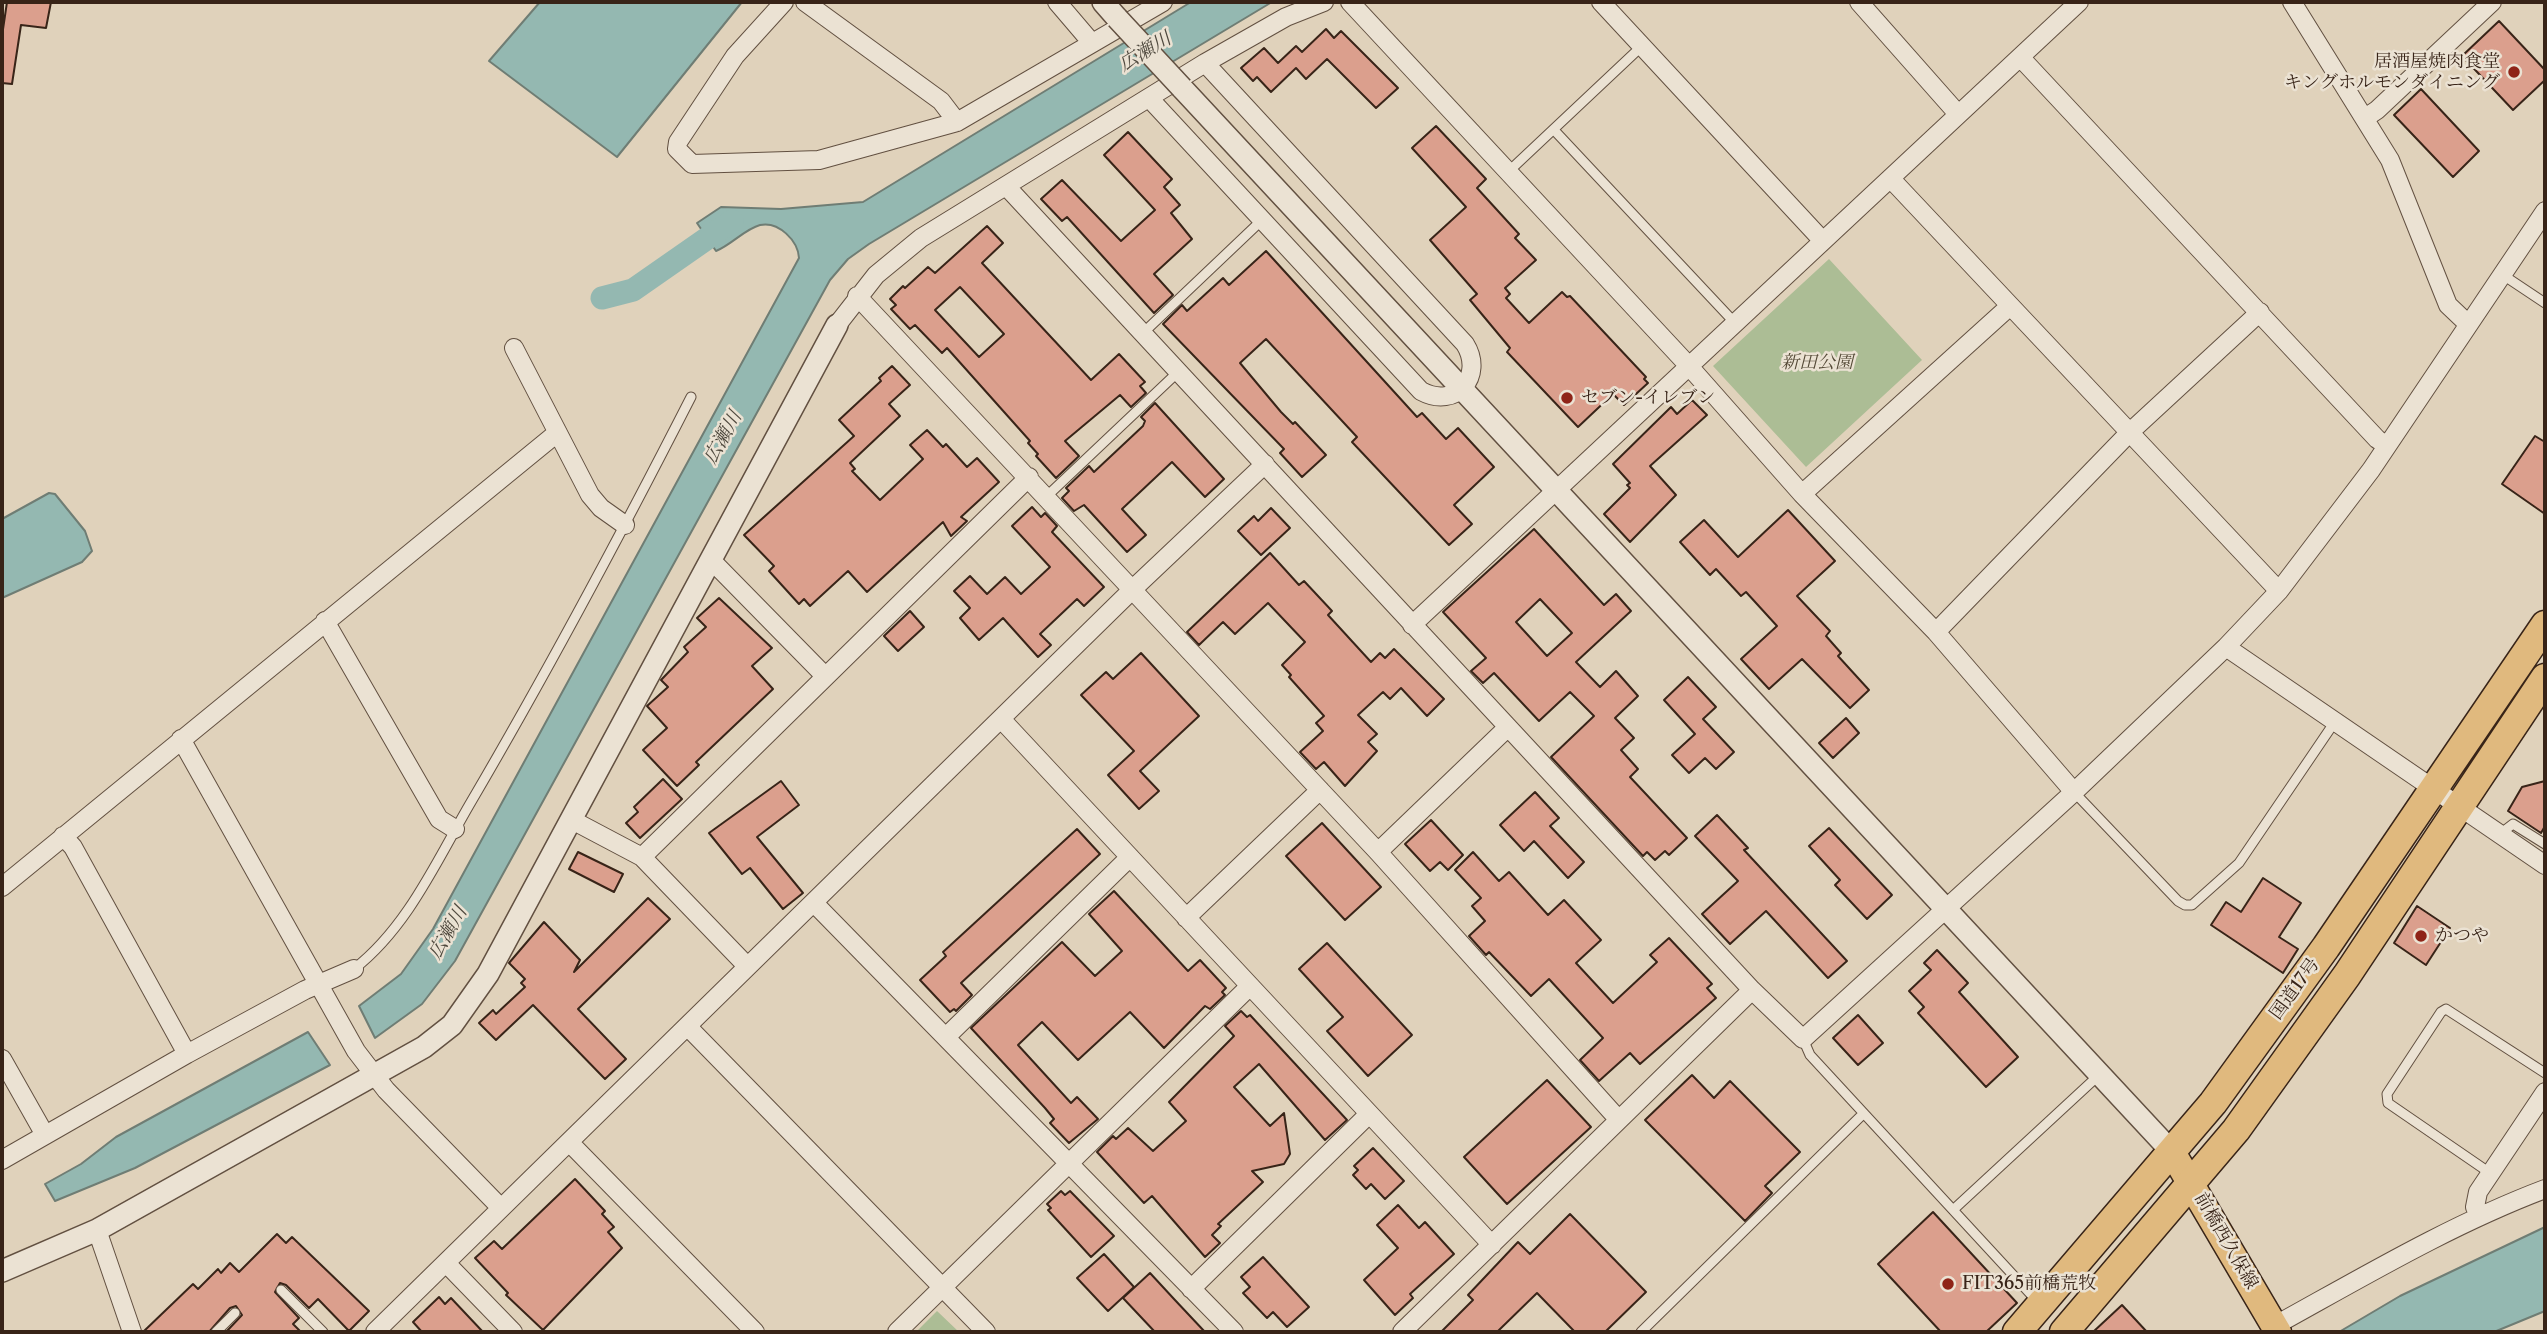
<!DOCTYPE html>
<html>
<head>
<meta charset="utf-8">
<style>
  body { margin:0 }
  #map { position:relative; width:2547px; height:1334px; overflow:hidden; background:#e0d2bb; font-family:"Libre Caslon Text",serif }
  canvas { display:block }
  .frame { position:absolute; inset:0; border:4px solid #382418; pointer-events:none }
</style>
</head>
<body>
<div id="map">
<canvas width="2547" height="1334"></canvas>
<div class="frame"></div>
</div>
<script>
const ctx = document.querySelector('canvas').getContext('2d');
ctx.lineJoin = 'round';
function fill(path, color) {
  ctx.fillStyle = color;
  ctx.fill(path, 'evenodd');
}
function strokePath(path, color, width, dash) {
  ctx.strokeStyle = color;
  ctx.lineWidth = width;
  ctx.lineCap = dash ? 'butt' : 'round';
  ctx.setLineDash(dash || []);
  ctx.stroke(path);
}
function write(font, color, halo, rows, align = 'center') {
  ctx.font = font + ' "Libre Caslon Text","Noto Serif JP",serif';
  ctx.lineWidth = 5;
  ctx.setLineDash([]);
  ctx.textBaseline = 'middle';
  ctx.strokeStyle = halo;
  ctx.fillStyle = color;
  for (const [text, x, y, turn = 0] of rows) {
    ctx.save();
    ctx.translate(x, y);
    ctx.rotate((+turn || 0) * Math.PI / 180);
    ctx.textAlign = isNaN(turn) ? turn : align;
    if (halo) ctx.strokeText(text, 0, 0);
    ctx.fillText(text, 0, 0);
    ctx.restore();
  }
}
const green = new Path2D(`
  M1829,259L1922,360L1806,467L1713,366Z
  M937,1311L959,1332H916Z`);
const water = new Path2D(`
  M540,2H742L617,157L489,61Z
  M1191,2H1272L869,244L848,259L830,280L455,961L422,1004L375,1038L359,1006L401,974L433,929L799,258C798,241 779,221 760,225C745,229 731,245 716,251L697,223L721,207L781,209L863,202Z
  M49,493L55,494L85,531L92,551L82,562L2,598V519Z
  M308,1032L330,1065L135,1168L55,1201L45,1184L81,1164L116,1137Z
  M2545,1227V1311L2494,1332H2339L2400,1296Z`);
const canal = new Path2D(`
  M602,298L633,290L732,221`);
const building = new Path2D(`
  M7,2H51L46,28L21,25L12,84L2,83V36Z
  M2499,21L2545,70V80L2513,110L2462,56Z
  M1326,29L1334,38L1341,31L1398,88L1376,108L1327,59L1306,79L1296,68L1271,92L1257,77L1253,81L1241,68L1264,48L1278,63L1296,46L1302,52Z
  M2421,89L2479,151L2453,177L2394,115Z
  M1436,126L1486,179L1477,188L1519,234L1515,238L1536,260L1505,288L1510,294L1506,298L1529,323L1562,292L1567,297L1570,296L1646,377L1644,379L1648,383L1624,405L1613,394L1578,427L1507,352L1510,348L1470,300L1477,294L1430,240L1466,207L1412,148Z
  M1128,132L1172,179L1164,187L1180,205L1171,213L1192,239L1154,274L1173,295L1154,313L1067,217L1062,221L1041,199L1062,180L1121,241L1155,210L1104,155Z
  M987,226L1003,243L982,263L1091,380L1119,354L1145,382L1140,386L1146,393L1131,407L1120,395L1065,441L1079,456L1056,478L1036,456L1038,454L1028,443L1030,441L947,348L942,353L915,325L910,329L891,309L896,305L890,299L903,286L905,288L928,267L935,273ZM960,287L1004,334L979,357L935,310Z
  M1266,251L1417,417L1422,413L1446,439L1458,428L1494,467L1454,505L1472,524L1449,545L1352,442L1357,437L1266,339L1240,363L1281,412L1293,424L1295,422L1326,455L1302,477L1280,453L1284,449L1163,324L1182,305L1187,311L1223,278L1229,285Z
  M892,366L910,385L889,404L900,416L850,463L855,469L852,471L880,500L923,459L910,445L927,430L943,447L946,444L967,467L977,458L999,482L961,517L967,521L951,536L943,522L867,592L848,571L810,606L804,599L799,604L769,571L774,566L744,535L854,436L839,420L881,381L879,378Z
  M1692,400L1707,415L1650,466L1676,495L1630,542L1604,514L1630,488L1627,485L1630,483L1613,464L1671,407L1677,414Z
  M1155,403L1224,479L1205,497L1172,462L1122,509L1146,535L1127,552L1084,505L1074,511L1062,498L1069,491L1066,488L1089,466L1094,472L1143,426L1145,421L1141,417Z
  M2535,436L2545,442V514L2502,484Z
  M1032,507L1041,517L1045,513L1057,526L1052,532L1104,587L1084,606L1077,599L1040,634L1051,645L1038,657L1003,618L979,640L960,618L970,608L954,591L970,576L987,594L1005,577L1021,594L1050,567L1012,526Z
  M1271,508L1290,528L1261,555L1238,531L1254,516L1258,521Z
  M1788,510L1835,561L1797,596L1830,631L1826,636L1841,653L1838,656L1869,690L1850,708L1802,659L1769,689L1741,659L1777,626L1746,592L1741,596L1716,569L1710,575L1680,542L1704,520L1738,557Z
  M1534,529L1604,605L1616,594L1631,611L1576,662L1600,687L1616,671L1638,696L1615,718L1634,738L1621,750L1638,769L1630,777L1687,838L1669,855L1665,851L1655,860L1647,852L1643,856L1551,757L1594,716L1570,692L1539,721L1494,673L1483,683L1471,671L1486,658L1443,612ZM1540,599L1572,633L1547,656L1516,622Z
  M1270,553L1299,585L1304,581L1332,611L1328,615L1371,662L1380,653L1385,658L1394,649L1444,699L1427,716L1401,688L1390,699L1383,692L1358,715L1377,734L1368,742L1377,751L1345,786L1324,762L1316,769L1300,752L1323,731L1316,723L1324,716L1289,677L1291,675L1282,665L1305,642L1268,603L1235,634L1223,622L1199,645L1187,632Z
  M719,598L772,648L752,666L773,689L696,762L699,765L677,786L643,750L667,728L647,706L668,687L661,680L688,652L684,647L706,627L697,618Z
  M910,611L924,627L898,651L884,636Z
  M1141,653L1199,716L1140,771L1159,791L1139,809L1108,775L1134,751L1081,695L1106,672L1113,679Z
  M1688,677L1716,707L1703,719L1734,752L1716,769L1705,758L1689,773L1672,755L1695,734L1664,700Z
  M1846,718L1859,733L1833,758L1819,743Z
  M663,779L682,799L640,838L626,823L638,812L634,807Z
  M781,781L799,805L757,837L803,893L783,909L750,868L742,874L709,833Z
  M2545,781V826L2541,833L2508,811L2522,787Z
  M1535,792L1559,818L1550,826L1584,862L1568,878L1534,841L1524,851L1500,825Z
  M1717,815L1748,848L1744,850L1847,961L1828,978L1766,911L1730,944L1702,914L1738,881L1695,836Z
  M1431,820L1463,855L1448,870L1440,862L1430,871L1405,844Z
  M1322,823L1381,887L1345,920L1286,856Z
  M1829,828L1892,895L1867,919L1835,885L1840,880L1809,846Z
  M1077,829L1100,854L961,983L972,995L956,1011L954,1009L950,1012L920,980L946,956L943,952Z
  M578,852L623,874L614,892L569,869Z
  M1473,852L1499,881L1509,872L1548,915L1564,900L1601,940L1576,963L1613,1003L1657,962L1650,955L1669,938L1712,984L1707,988L1716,998L1640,1064L1630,1053L1599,1081L1580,1060L1603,1038L1549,979L1531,996L1489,952L1486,955L1469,936L1485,921L1472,906L1481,898L1455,870Z
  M2263,878L2301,903L2279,937L2298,949L2283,973L2211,925L2226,902L2241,912Z
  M1114,891L1188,971L1200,960L1226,988L1222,992L1225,995L1210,1009L1205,1006L1164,1048L1130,1012L1078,1060L1042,1022L1018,1045L1071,1103L1077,1097L1098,1119L1069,1143L1050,1123L1054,1119L1045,1108L971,1028L1062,942L1095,976L1122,951L1089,914Z
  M648,898L670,919L578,1009L626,1059L605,1079L533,1005L496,1040L479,1023L493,1010L496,1014L525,987L521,983L525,979L509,963L544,922L580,960L574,972Z
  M2417,906L2450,928L2426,965L2394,943Z
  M1327,943L1412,1035L1368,1076L1327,1031L1343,1017L1299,969Z
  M1937,950L1968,983L1959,992L2018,1057L1986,1087L1918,1013L1924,1007L1909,991L1931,970L1924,963Z
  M1241,1011L1247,1017L1250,1015L1347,1120L1325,1140L1259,1064L1234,1087L1270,1126L1284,1113L1290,1154L1284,1164L1252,1171L1263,1182L1218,1224L1221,1226L1212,1235L1220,1243L1205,1257L1152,1196L1144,1203L1097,1152L1113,1136L1116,1139L1128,1128L1153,1151L1186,1121L1169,1102L1234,1036L1225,1026Z
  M1858,1015L1883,1043L1858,1065L1833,1038Z
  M1692,1075L1714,1098L1730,1081L1800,1152L1765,1186L1772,1193L1745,1221L1645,1120Z
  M1547,1080L1591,1127L1507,1204L1464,1157Z
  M1373,1148L1404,1181L1385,1199L1371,1184L1366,1189L1353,1175L1358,1170L1354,1166Z
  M575,1179L605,1211L602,1214L614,1227L608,1232L622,1248L543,1330L506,1295L508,1293L475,1258L494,1241L502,1249Z
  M1061,1191L1065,1195L1070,1191L1114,1236L1091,1257L1048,1210L1051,1208L1047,1204Z
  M1398,1205L1419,1228L1425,1222L1454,1254L1410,1294L1413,1298L1395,1315L1364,1280L1398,1248L1377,1225Z
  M1933,1212L2017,1303L1986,1332H1941L1878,1264Z
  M1570,1214L1646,1292L1605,1332H1575L1537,1293L1497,1332H1441L1473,1300L1468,1295L1518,1242L1530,1254Z
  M277,1234L286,1243L292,1237L369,1311L349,1331L318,1299L309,1308L286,1285L280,1283L275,1292L299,1318L293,1324L301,1332H226L242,1315L236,1306L230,1308L209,1332H143L193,1284L198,1289L218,1269L221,1273L230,1263L239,1272Z
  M1104,1254L1134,1287L1108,1311L1077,1278Z
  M1263,1257L1309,1307L1287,1327L1273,1312L1267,1318L1243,1293L1250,1287L1241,1277Z
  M1150,1273L1174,1299L1205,1332H1155L1123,1298Z
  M439,1297L445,1304L451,1298L483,1332H422L413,1322Z
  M2122,1305L2147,1332H2093Z`);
const service = new Path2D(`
  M1554,130L1734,322
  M1507,173L1643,45
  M2503,275L2545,303
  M1142,334L1262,220
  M1047,496L1177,373
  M2074,792L2178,901L2185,905H2192L2239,863L2334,723
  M2500,834L2513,824L2545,844
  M354,969C408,927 437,860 471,802C549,669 621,534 691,397
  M1803,1039L1810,1055L2037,1301
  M2490,1173L2388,1103L2387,1094L2441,1012L2446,1009L2545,1073
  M1953,1210L2099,1075
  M281,1290L323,1332
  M216,1332L235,1313
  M1641,1332L1863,1114`);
const minor = new Path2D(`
  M784,2L735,56L678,142L677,149L692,164L819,160L957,122L1163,2
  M805,2L941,101L957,122
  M1057,2L1092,43
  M1350,2L1688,365L1802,494L1936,632L2074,792
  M1601,2L1822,240
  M1859,2L1958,114
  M2292,2L2390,160L2448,305L2468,324
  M2020,57L2377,439L2387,446
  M1149,98L1421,391C1456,410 1485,376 1465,344L1205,63
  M2365,118L2377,110L2492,2
  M1891,179L2279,591
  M1006,186L1752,990L1803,1039L2074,792L2226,647L2279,591L2371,470L2545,211
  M857,296L1378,852L1619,1120
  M837,325L876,275L921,238L1205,63L1286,17L1324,2
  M514,348L590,495L601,508L625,525
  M1802,494L2010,306
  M709,562L717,566L825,676
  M325,621L439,819L455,829
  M1412,625L2079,2
  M1936,632L2129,433L2260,312
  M2226,647L2545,865
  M1002,720L1492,1245
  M181,739L356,1051L386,1090L501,1208
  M572,820L642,857L747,966
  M63,836L73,847L187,1054
  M1378,852L1507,728
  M642,857L1029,477
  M2,887L557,433
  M814,903L1234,1332
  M1186,918L1320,790
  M688,1027L986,1332
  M947,1036L1130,857
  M2,1059L45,1135
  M569,1142L755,1332
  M2,1160L187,1054L305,990L354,969
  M2479,1216L2475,1207L2478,1192L2545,1092
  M97,1230L132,1332
  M446,1263L513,1332
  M1191,1289L1369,1114
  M2274,1326C2363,1277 2450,1225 2545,1189
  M375,1332L1134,588L1265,464
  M897,1332L1250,986
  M1402,1332L1752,990`);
const tertiary = new Path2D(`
  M1103,2L1117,18
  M1182,88L2172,1152
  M2,1271L97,1230L424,1047L452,1025L488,974L837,325`);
const primary = new Path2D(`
  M2172,1152L2278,1332`);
const trunk = new Path2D(`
  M2017,1332L2213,1103L2326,947L2545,625
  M2064,1332L2236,1130L2347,975L2545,678`);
const tertiaryBridge = new Path2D(`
  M1117,18L1182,88`);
const markers = [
  [2514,72,7,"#8f2418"],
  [1567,398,7,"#8f2418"],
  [2421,936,7,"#8f2418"],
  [1948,1284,7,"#8f2418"]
];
const poiNames = [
  ["居酒屋焼肉食堂",2500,62,"right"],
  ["キングホルモンダイニング",2500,83,"right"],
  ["セブン-イレブン",1581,398],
  ["かつや",2435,936],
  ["FIT365前橋荒牧",1962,1284]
];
const parkNames = [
  ["新田公園",1817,363]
];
const streetNames = [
  ["国道17号",2295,989,-54],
  ["前橋西久保線",2226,1241,60]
];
const waterNames = [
  ["広瀬川",1145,52,-31],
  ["広瀬川",723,438,-61],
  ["広瀬川",448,933,-60]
];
fill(green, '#acbd95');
fill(water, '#94b8b1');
strokePath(water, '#6f7d74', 2);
strokePath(canal, '#94b8b1', 23);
fill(building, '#db9f8d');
strokePath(building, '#382418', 2);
strokePath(service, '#625041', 11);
strokePath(minor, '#625041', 20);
strokePath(tertiary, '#625041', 24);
strokePath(primary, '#382418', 29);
strokePath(trunk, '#382418', 31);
strokePath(service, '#ebe2d3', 9);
strokePath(minor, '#ebe2d3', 18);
strokePath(tertiary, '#ebe2d3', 21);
strokePath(primary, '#e0b97e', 26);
strokePath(trunk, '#e0b97e', 28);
strokePath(tertiaryBridge, '#625041', 24, []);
strokePath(tertiaryBridge, '#ebe2d3', 21);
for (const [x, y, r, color] of markers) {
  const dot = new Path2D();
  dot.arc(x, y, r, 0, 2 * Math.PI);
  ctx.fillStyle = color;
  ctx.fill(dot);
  strokePath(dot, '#ebe2d3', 2.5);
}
write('18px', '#382418', '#ebe2d3', poiNames, 'left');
write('italic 18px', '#554a37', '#ebe2d3', parkNames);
write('18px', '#382418', '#ebe2d3', streetNames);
write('italic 19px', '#4f493e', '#ebe2d3', waterNames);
</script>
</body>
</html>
